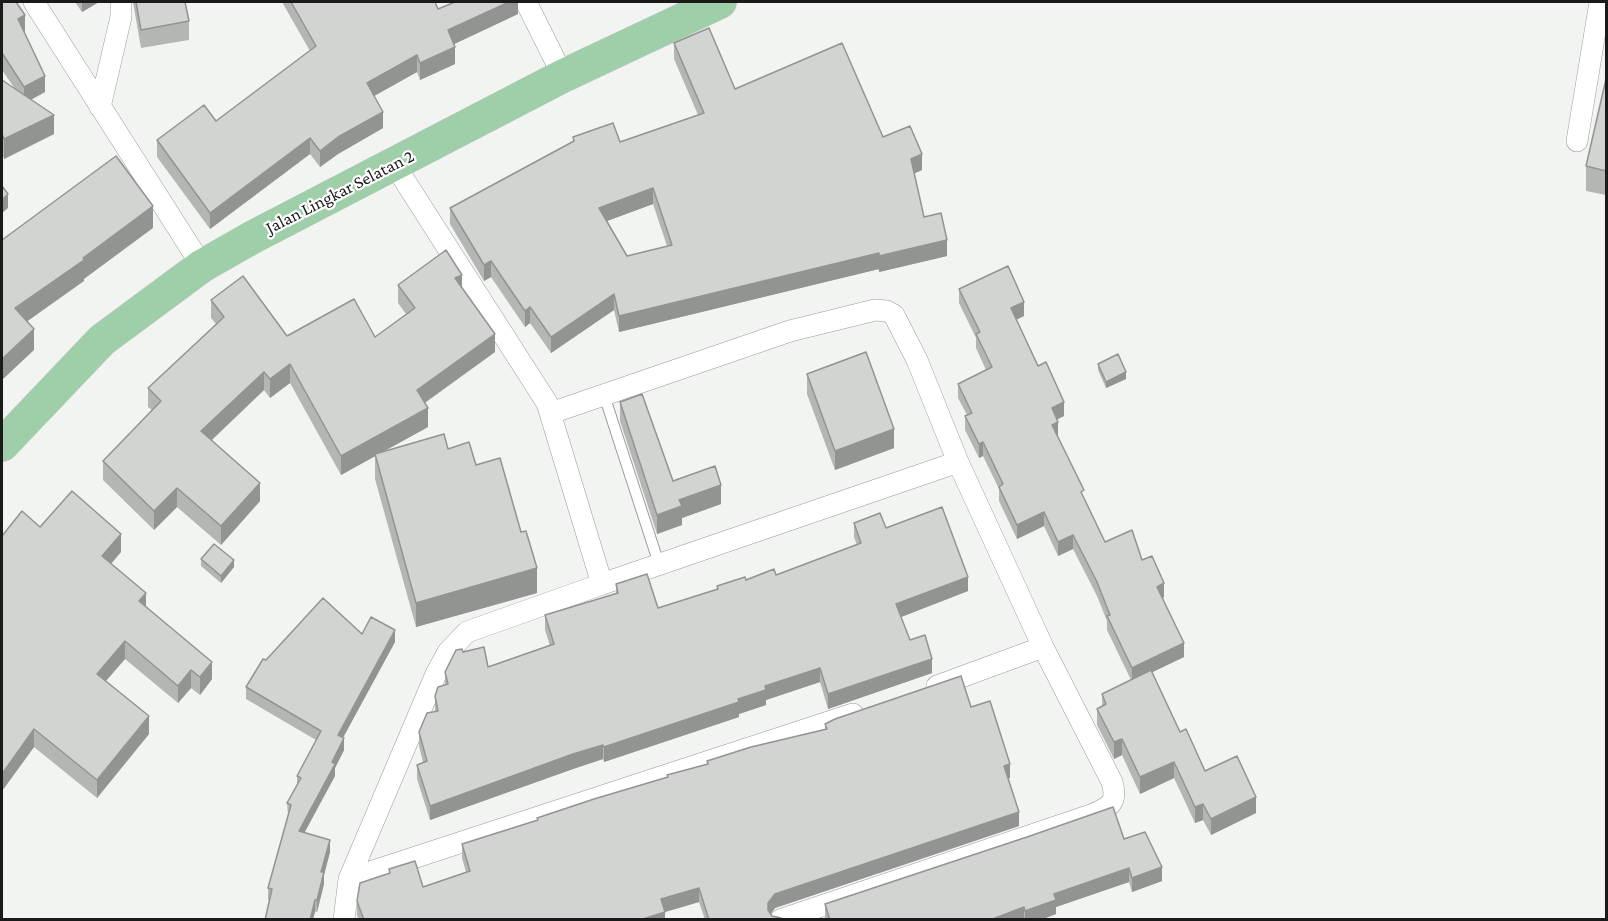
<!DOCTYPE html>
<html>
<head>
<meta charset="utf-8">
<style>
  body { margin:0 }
  #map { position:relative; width:1608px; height:921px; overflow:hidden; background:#f2f4f2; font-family:"Crimson Pro",serif }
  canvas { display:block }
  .frame { position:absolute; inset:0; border:3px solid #191a19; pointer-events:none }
</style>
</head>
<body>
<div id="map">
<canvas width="1608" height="921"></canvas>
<div class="frame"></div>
</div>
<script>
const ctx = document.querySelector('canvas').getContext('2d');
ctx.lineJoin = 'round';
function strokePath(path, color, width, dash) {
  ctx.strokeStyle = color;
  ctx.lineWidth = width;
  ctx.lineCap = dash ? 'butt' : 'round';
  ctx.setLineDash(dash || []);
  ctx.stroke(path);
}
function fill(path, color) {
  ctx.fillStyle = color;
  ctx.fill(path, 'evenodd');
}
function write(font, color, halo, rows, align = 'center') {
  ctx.font = font + ' "Crimson Pro",serif';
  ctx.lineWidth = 4.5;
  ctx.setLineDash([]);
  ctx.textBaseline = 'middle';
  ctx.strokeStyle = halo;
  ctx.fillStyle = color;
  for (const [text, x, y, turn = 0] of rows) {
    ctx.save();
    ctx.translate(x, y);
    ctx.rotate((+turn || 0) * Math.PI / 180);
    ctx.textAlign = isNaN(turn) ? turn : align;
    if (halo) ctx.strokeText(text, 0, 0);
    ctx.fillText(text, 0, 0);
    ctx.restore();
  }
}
const service = new Path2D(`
  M604,395L659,564`);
const minor = new Path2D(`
  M34,2L202,266
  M526,2L563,76
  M100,107L121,17V2
  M1577,141L1600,2
  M551,413L790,331L875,310L887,311L894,315L917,360L958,462
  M602,584L958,462L1043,647L1112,782C1118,803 1110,807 1091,815L780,920
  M937,686L1043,647
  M349,879L853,714
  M344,920L349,879L436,674L448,652L467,632L602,584L547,403L394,164`);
const trunk = new Path2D(`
  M2,445L102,340L202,266L253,237L563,76L720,2`);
const wall = new Path2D(`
  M2,2L25,31L24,32L45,92L31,100L54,134L4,159L2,153V80L15,89L2,70Z
  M75,2H99L82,12Z
  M133,2H185L189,21V40L141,48Z
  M282,2H435L438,9L518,2V14L454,44L455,64L420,80L417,72L374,96L383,128L338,154L320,167L310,154L210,229L157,157V140L216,121L310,51Z
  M674,43L735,89L883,137L922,170L914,173L924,217L947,256L879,272V269L619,332L614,310L551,353L530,323L525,327L491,277L484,281L450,224V208L573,142V137L620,142L698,115L674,59ZM653,204L667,246L627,256L607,221Z
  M1606,79V195L1586,191V166Z
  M398,285L462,287L495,352L425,403L428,427L382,452L448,449L476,465L537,593L416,627L375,479V456L341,475L290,383L270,398L264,390L212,440L260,501L221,545L177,507L154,530L103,480V461L152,410L148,407V388L216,324L211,318V300L287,336L375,337L406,314L398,303Z
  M959,289L1024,316L1016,320L1038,366L1064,416L1057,419L1058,436L1084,499L1105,542L1142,560L1164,597L1163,598L1184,657L1152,672L1180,732L1205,771L1256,813L1211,835L1203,820L1195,823L1174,778L1140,794L1122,755L1114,759L1097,725V709L1102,707V694L1131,680L1107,630V621L1097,596L1073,549L1058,556L1044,526L1017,539L999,501V489L983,456L979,458L965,430V416L967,415L958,398V384L986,370L976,348V338L959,303Z
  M1098,364L1126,379L1106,388L1098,370Z
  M807,374L894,448L835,470L807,394Z
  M620,402L673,481L721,504L682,518V525L657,534L620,421Z
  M854,523L886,528L968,591L901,617L910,640L932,673L828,709L820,682L766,700V705L739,714V717L604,762L603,759L573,769L430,820L417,779V765L423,762L419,746V732L435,711V696L445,685V672L463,652L488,667L550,646L545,630V615L616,594V584L658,608L717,589V586L746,580L776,575L857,545L854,537Z
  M40,527L121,552L111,564L146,606L212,679L200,695L191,688L178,703L125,659L106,681L149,734L97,798L34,747L2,791Z
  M201,559L234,567L221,583L201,566Z
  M362,634L395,642L343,737L344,750L335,768V776L304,832L330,852L324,875V884L317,912L268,900V888L288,815L287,803L297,784V776L316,740L246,699V687L266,660Z
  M971,707L1010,778H1008L1019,826L775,908L771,914L772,916L782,920H705L699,902L665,912V920H359L357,915V901L389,873V869L423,887L466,872L462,858V844L537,821V818L667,778V775L707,764V761L825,729V724Z
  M1124,839L1162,881L1132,892L1129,882L1056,907V914L1040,920H825V904Z`);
const shadedWall = new Path2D(`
  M82,2H99L82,12Z
  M509,2H518V14L448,47V30Z
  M25,15V31L18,36V19Z
  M455,47V64L420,80V63Z
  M417,55V72L367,100V83Z
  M45,76V92L24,103V87Z
  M383,112V128L338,154L320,167V151L338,137Z
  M54,115V134L4,159V139Z
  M310,138V154L210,229V213Z
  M922,154V170L911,175V159Z
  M653,188V204L599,224V208Z
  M8,194V208L2,213V200Z
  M153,206V228L84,279V281L15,330V308Z
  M947,240V256L879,272V256Z
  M879,253V269L619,332V316Z
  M491,261V277L484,281V265Z
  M462,275V293L455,278Z
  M614,294V310L551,353V337Z
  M1024,302V316L1011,322V308Z
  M530,307V323L525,327V311Z
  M34,329V350L2,380V359Z
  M495,334V352L417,408V390Z
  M290,364V383L270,398V379Z
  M264,372V390L201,450V431Z
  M1126,372V379L1106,388V382Z
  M1064,402V416L1052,422V408Z
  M428,408V427L341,475V456Z
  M1058,422V436L1052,425Z
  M894,429V448L835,470V451Z
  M983,442V456L979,458V444Z
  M260,483V501L221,545V526Z
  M721,485V504L682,518V525L657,534V515L679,500Z
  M177,488V507L154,530V511Z
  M1044,512V526L1017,539V525Z
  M121,534V552L102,574V556Z
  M1073,535V549L1058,556V542Z
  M234,560V567L221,583V576Z
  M537,568V593L416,627V603Z
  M968,577V591L896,619V604Z
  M1164,583V597L1157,601V587Z
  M146,593V610L139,601Z
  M395,630V642L338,747V735Z
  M125,641V659L97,691V674Z
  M1184,643V657L1132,682V668Z
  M932,659V673L828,709V694Z
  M212,662V679L200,695V677Z
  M820,668V682L766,700V705L739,714V717L604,762V747L765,686Z
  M191,670V688L178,703V686Z
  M149,716V734L97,798V780Z
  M34,729V747L2,791V774Z
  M344,738V750L335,768V776L299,843V831L332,762Z
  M1122,739V755L1114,759V742Z
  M603,745V759L573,769L430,820V806L573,754Z
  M1174,762V778L1140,794V777Z
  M1010,764V778L1004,780V766Z
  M1256,797V813L1211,835V819Z
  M1203,804V820L1195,823V807Z
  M1019,812V826L775,908L768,917V903L775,894Z
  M330,840V852L324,875V884L317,912V900L321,872Z
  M1162,867V881L1132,892V878Z
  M1129,868V882L1056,907V914L1040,920H1025V911L1054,894Z
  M699,888V902L665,912V920H643L661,899Z
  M315,900V912L313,920H310Z
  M1024,907V920H990Z`);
const building = new Path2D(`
  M2,2H16L25,15L18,19L45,76L24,87L2,53Z
  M136,2H185L189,21L141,30Z
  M291,2H435L438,9L455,2H509L448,30L455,47L420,63L417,55L367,83L383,112L338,137L320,151L310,138L210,213L157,140L204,105L216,121L316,46Z
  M709,28L735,89L842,43L883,137L910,126L922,154L911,159L924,217L941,213L947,240L879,256V253L619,316L614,294L551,337L530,307L525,311L491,261L484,265L450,208L574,141L573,137L613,123L620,142L704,113L674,43ZM653,188L672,245L627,256L599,208Z
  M1606,79V171L1586,166Z
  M2,80L54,115L4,139L2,134Z
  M116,156L153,206L83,258L84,260L15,308L34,329L2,359V240Z
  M2,186L8,194L2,200Z
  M446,250L462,275L455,278L495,334L417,390L428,408L341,456L290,364L270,379L264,372L201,431L260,483L221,526L177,488L154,511L103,461L161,401L148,388L224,317L211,300L243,276L287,336L354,299L375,337L415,308L398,285Z
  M1008,266L1024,302L1011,308L1038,366L1046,362L1064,402L1052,408L1058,422L1052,425L1084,490L1081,492L1105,542L1132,530L1142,560L1152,556L1164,583L1157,587L1184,643L1132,668L1107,616L1110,615L1097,582L1073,535L1058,542L1044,512L1017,525L999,487L1003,484L983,442L979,444L965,416L972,413L958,384L992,367L976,334L980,332L959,289Z
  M866,352L894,429L835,451L807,374Z
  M1118,354L1126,372L1106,382L1098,364Z
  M642,394L673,481L715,466L721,485L679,500L682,506L657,515L620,402Z
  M444,434L448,449L469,442L476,465L500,458L521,532L526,531L537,568L416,603L375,454Z
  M72,491L121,534L102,556L146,593L139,601L212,662L200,677L191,670L178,686L125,641L97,674L149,716L97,780L34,729L2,774V536L22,511L40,527Z
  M942,507L968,577L896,604L910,640L925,635L932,659L828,694L820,668L765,686L766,690L738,699L739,702L604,747L603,745L573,754L430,806L417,765L427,761L419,732L427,713L438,711L435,696L438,687L448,684L445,672L456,650L462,649L463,652L484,647L488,667L554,644L545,615L618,593L616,584L647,574L658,608L718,589L717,586L745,577L746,580L774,569L776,575L861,543L854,523L880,513L886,528Z
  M214,544L234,560L221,576L201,559Z
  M323,598L362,634L371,617L395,630L338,735L344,738L332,762L335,764L299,831L330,840L321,872H324L317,900H315L310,920H265L272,889L268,888L291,805L287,803L301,778L297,776L321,731L246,687L263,659L266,660Z
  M1151,670L1180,732L1186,729L1205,771L1237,756L1256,797L1211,819L1203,804L1195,807L1174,762L1140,777L1122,739L1114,742L1097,709L1106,704L1102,694Z
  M961,676L971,707L990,701L1010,764L1004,766L1019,812L775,894L768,903V910L772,916L781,918L782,920H709L699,888L661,899L665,912L643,919L644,920H364L357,901L360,883L390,873L389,869L415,861L423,887L470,871L462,844L538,820L537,818L594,799L668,777L667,775L708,764L707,761L751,747L827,729L825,724L835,719Z
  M1113,807L1124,839L1145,832L1162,867L1132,878L1129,868L1054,894L1056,900L1025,911L1024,907L990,920H830L825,904L1027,837Z`);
const streetNames = [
  ["Jalan Lingkar Selatan 2",340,192,-27]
];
strokePath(service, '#999c9a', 12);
strokePath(minor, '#999c9a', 22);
strokePath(trunk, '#d1d1d1', 34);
strokePath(service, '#fff', 10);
strokePath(minor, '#fff', 21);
strokePath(trunk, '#9ecfa8', 33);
fill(wall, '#b4b6b4');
fill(shadedWall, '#929492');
fill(building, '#d1d4d1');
strokePath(building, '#929492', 1.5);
write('18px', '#191a19', '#fff', streetNames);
</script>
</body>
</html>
